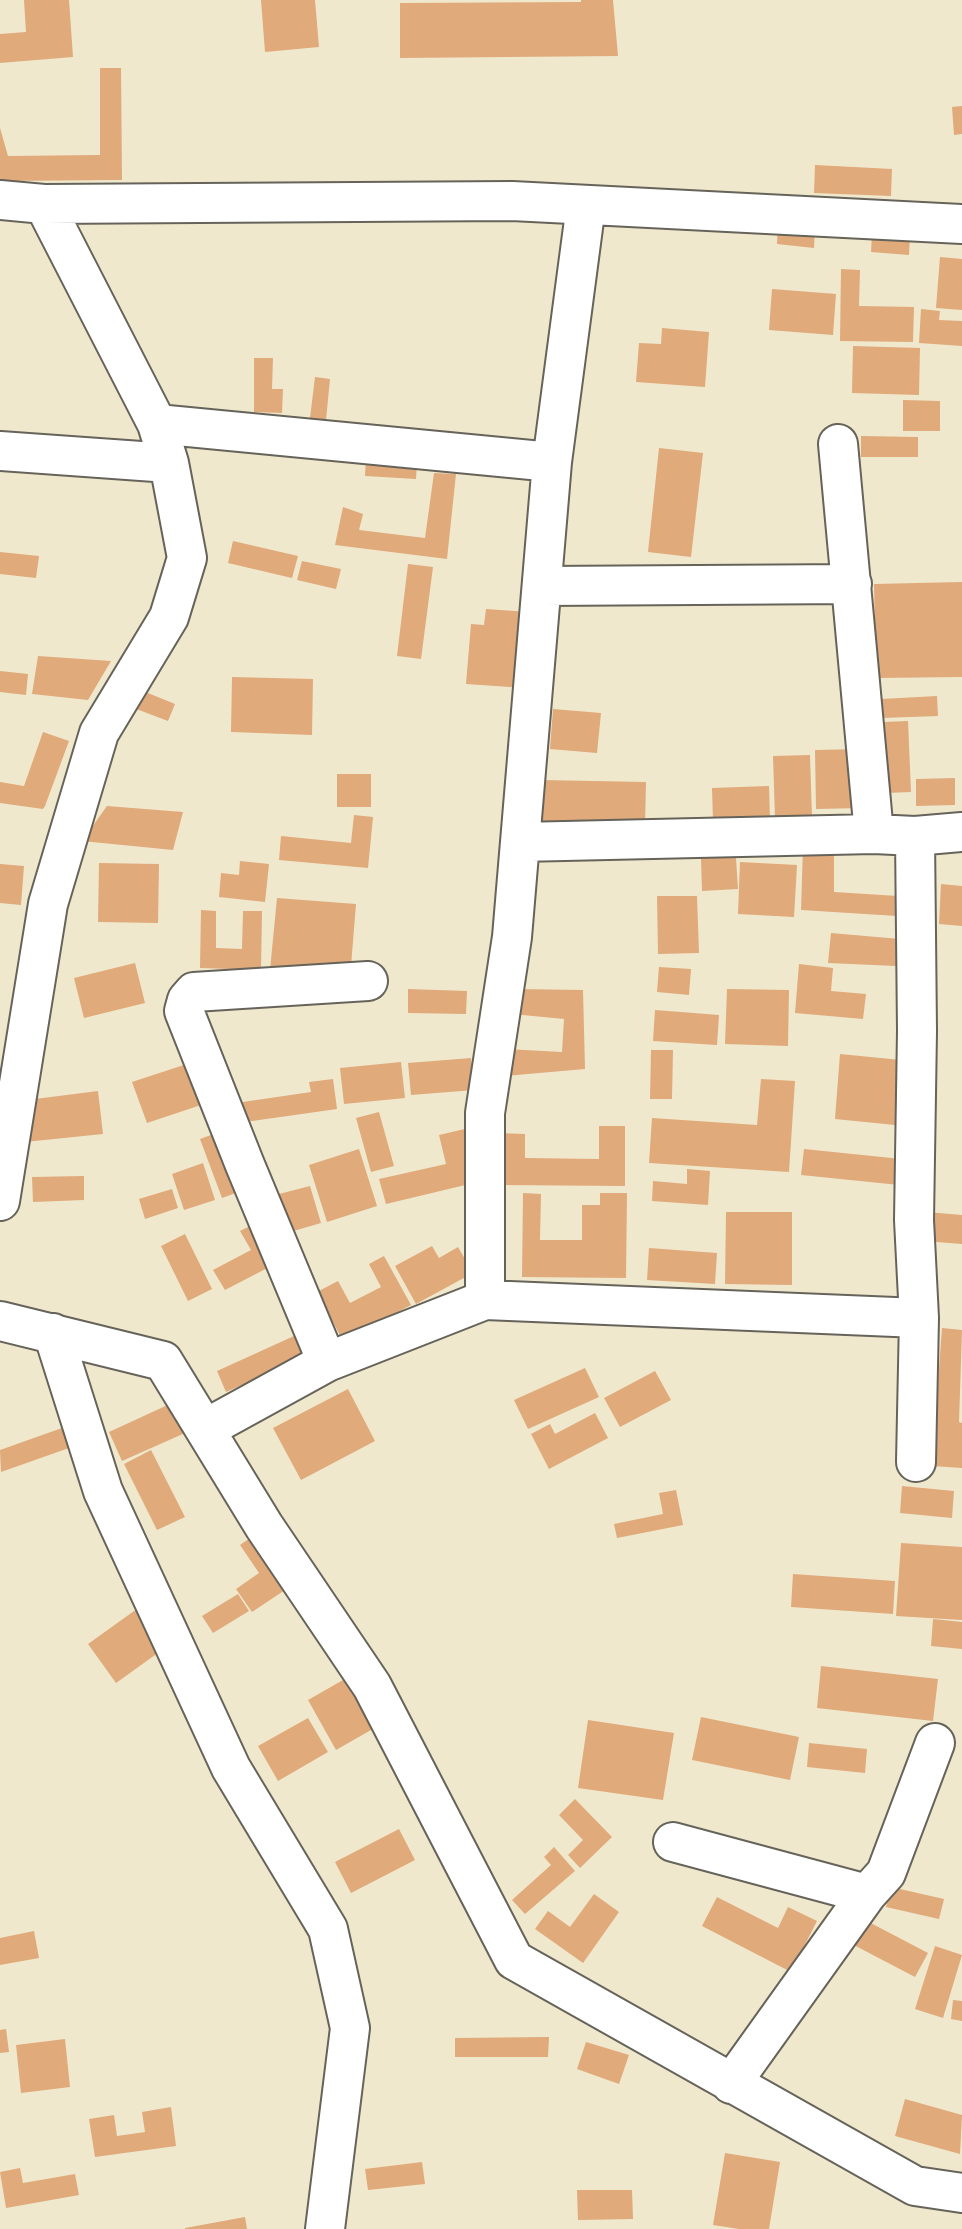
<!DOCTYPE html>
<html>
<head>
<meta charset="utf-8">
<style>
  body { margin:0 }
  canvas { display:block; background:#efe8cd }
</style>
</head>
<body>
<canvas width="962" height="2229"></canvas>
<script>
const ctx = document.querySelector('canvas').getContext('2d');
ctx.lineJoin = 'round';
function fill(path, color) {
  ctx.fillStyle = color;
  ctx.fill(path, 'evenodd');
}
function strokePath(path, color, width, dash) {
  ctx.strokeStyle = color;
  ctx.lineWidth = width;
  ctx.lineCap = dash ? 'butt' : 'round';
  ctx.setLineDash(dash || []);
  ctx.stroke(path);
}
const building = new Path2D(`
  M24,0H69L73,57L0,63V34L26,32Z
  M261,0H315L319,47L265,52Z
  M581,0H613L618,56L400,58V3L581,2Z
  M100,68H121L122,180L0,181V128L8,156L100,155Z
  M962,106V134L954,135L952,107Z
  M815,165L892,169L891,196L814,193Z
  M778,224L815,228L814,248L777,244Z
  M872,234L910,236L909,255L871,252Z
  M940,257L962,259V310L936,308Z
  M841,269L860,270L859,306L914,307L913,342L840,341Z
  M772,289L836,294L833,335L769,330Z
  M921,309L940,311L939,320L962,321V346L919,343Z
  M662,328L709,332L705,387L636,382L639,343L661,344Z
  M853,346L920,348L919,395L852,393Z
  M254,358H273L272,389H283L282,413L254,412Z
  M315,377L330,379L326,420L310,418Z
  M903,400L940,401V431H903Z
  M861,436L918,437V457H861Z
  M659,448L703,453L691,557L648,552Z
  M366,457L417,460L416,479L365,476Z
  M434,473L456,474L447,559L335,545L343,507L363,514L359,530L425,538Z
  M233,541L298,556L292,578L228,563Z
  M0,552L39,556L36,578L0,574Z
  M302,561L341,569L336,589L297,580Z
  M408,564L433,567L421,659L397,656Z
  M962,582V677L876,678L874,584Z
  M486,609L529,612L524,688L466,684L471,624L484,625Z
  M38,656L111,661L88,700L32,694Z
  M0,671L28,674L26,695L0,692Z
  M232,677L313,679L312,735L231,732Z
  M138,689L175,704L168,721L131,707Z
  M937,696L938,716L882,718L881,699Z
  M553,709L601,713L597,753L550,749Z
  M908,721L911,792L886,793L883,722Z
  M43,732L69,741L45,806L43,809L0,803V782L24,786Z
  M862,749L863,808L816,809L815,750Z
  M810,755L812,817L775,818L773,756Z
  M337,774H371V807H337Z
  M955,778V805L916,806V779Z
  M540,780L646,782L645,826L539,824Z
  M769,786L770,820L713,822L712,788Z
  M107,806L183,812L173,850L82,841Z
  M354,815L373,817L368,868L279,860L281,836L351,843Z
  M735,843L738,889L702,891L701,858L685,859L684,845Z
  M834,846V892L898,896L897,916L801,910L803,847Z
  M240,861L269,864L265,902L219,897L221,873L239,875Z
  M740,862L797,865L794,917L738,914Z
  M99,863L159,864L158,923L98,922Z
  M0,864L24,866L21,905L0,903Z
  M941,884L962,886V926L939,924Z
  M657,896H697L699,953L658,954Z
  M277,898L356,904L351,966L270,970Z
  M201,910L216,911V948L242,949L243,911H262L261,970L200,968Z
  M831,933L900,939L896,966L828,963Z
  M135,963L145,1003L84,1018L74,978Z
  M799,964L833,968L831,991L866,994L863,1019L795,1013Z
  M659,967L691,969L689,995L657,992Z
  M408,989L467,991L466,1014L408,1013Z
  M514,989L583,990L585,1069L505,1076L506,1049L562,1052L564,1019L512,1014Z
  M727,989L789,990L788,1046L725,1044Z
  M655,1010L719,1015L717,1045L653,1041Z
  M651,1050H673L672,1099H650Z
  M840,1054L901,1060L895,1125L835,1119Z
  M471,1058L474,1090L411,1095L408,1063Z
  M196,1061L210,1102L147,1123L132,1082Z
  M401,1062L405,1098L344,1104L340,1068Z
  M333,1079L337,1109L238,1123L236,1103L311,1092L309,1082Z
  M761,1079L795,1081L789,1172L649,1163L652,1118L757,1125Z
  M98,1091L103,1134L25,1142L35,1099Z
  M379,1112L394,1166L371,1172L356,1118Z
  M599,1126H625V1186L498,1185V1133L525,1134V1158L599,1159Z
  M469,1128L482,1181L386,1204L379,1179L446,1164L439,1135Z
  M222,1131L244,1190L222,1198L200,1139Z
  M359,1149L377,1206L327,1222L309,1165Z
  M804,1149L911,1160L909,1186L801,1175Z
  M203,1163L215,1200L184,1210L172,1174Z
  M687,1169L710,1171L708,1205L652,1201L653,1181L687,1184Z
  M84,1176V1200L33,1202L32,1177Z
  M310,1186L321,1223L290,1232L279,1194Z
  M172,1189L178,1208L145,1219L139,1199Z
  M523,1193L541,1194L540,1240H582V1205H600V1193H627L626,1278L522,1277Z
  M726,1212H792V1285L725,1284Z
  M927,1212L962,1215V1244L924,1241Z
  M256,1223L277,1263L225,1290L213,1270L251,1250L240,1231Z
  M185,1234L212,1289L188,1301L161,1246Z
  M432,1246L439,1258L458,1247L473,1273L416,1304L395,1266Z
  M649,1248L717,1253L715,1284L647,1280Z
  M384,1256L411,1305L343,1341L317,1292L338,1281L350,1303L381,1287L369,1264Z
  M942,1328L962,1330L959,1422L962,1423V1468L932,1466Z
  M305,1331L315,1352L226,1392L217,1371Z
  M585,1368L599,1397L528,1429L514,1400Z
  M655,1371L671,1400L620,1427L604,1398Z
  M348,1389L375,1441L301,1480L273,1428Z
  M172,1403L185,1433L122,1461L109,1432Z
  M595,1413L608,1438L549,1469L531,1434L550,1424L555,1434Z
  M62,1428L69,1448L1,1472L0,1450Z
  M151,1450L185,1517L157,1530L124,1464Z
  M902,1486L954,1491L952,1518L900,1513Z
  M676,1490L683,1525L617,1538L614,1524L663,1514L659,1493Z
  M253,1536L288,1588L252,1612L236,1589L259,1573L240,1545Z
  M901,1543L962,1547V1620L896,1616Z
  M793,1574L895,1581L893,1614L791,1607Z
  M238,1594L249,1611L213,1633L202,1616Z
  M141,1606L169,1645L116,1683L88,1644Z
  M933,1619L962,1622V1649L931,1646Z
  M821,1666L938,1679L933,1721L817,1708Z
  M350,1676L378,1726L336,1750L308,1700Z
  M701,1717L799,1737L790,1780L692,1760Z
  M308,1718L328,1752L278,1781L258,1746Z
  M588,1720L674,1733L663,1800L578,1788Z
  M809,1743L867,1749L865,1773L807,1767Z
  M575,1799L612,1837L580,1868L568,1855L583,1840L559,1815Z
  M399,1829L415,1860L351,1893L335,1862Z
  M554,1847L575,1871L525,1914L512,1900L551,1865L544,1857Z
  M891,1887L944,1899L939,1919L886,1907Z
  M594,1894L619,1912L583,1963L535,1929L548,1911L570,1927Z
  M717,1897L778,1928L788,1907L817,1921L791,1972L702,1926Z
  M863,1919L928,1953L915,1977L850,1943Z
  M34,1931L39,1958L0,1965V1938Z
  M935,1946L962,1955L943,2018L915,2009Z
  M953,2000L962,2001V2021L951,2019Z
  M6,2029L9,2052L0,2053V2030Z
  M549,2037L548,2057H455V2038Z
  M65,2039L70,2087L21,2093L16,2045Z
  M586,2042L629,2055L619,2084L577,2069Z
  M905,2099L962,2115L960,2154L895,2136Z
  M171,2107L176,2146L95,2157L89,2119L114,2115L117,2136L145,2132L142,2112Z
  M725,2153L780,2162L769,2229H739L713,2225Z
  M422,2162L425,2184L368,2190L365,2169Z
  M20,2168L23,2183L75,2174L79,2195L6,2208L0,2172Z
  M577,2190H632L633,2219L578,2220Z
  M245,2217L247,2229H185V2228Z`);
const minor = new Path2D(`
  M0,200L44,204L512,201L962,224
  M157,424L552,462
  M838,444L874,834
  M0,451L169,463
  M543,586L852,584
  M915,836L917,1031L914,1220L919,1318L916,1462
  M520,842L874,834L915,836L962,832
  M0,1201L48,904L99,733L169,617L187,558L169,463L157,424L44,204
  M485,1300V1113L512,937L552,462L586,205
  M0,1321L163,1361L264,1526L372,1686L514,1960L915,2186L962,2193
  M53,1333L103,1491L231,1768L328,1929L350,2028L325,2229
  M327,1362L245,1165L184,1011L187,1000L194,992L368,981
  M205,1429L327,1362L485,1300L919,1318
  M673,1842L867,1894
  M731,2084L867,1894L886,1873L935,1743`);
fill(building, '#e0aa7b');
strokePath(minor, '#66635a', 42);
strokePath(minor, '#fff', 38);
</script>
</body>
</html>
